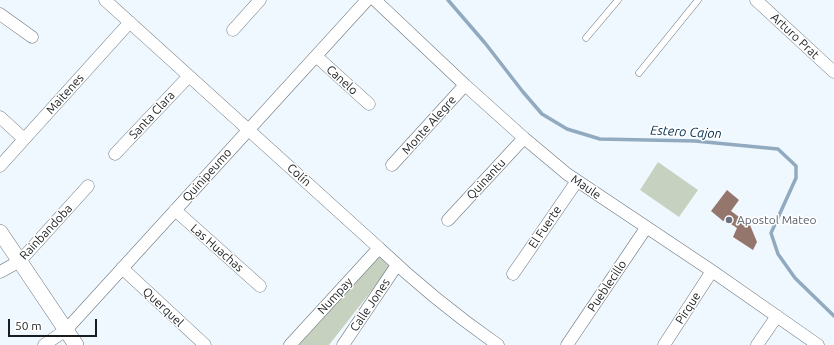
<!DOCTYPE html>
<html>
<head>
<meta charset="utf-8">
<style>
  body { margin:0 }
  #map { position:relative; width:834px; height:345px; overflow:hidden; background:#f0f8ff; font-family:Ubuntu,sans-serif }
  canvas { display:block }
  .scale { position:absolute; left:8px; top:319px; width:89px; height:18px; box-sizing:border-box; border:2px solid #1a1d1f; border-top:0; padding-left:5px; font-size:12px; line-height:14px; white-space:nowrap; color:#1a1d1f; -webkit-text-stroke:3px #fff; paint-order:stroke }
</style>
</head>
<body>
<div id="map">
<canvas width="834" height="345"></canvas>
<div class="scale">50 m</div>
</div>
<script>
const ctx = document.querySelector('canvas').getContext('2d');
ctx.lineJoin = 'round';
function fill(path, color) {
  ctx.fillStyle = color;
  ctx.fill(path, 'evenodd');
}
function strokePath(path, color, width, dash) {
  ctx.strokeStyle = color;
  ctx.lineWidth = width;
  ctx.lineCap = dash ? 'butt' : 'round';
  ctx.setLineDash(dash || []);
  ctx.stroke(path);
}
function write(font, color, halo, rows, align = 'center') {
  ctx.font = font + ' Ubuntu,sans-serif';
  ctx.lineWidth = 3;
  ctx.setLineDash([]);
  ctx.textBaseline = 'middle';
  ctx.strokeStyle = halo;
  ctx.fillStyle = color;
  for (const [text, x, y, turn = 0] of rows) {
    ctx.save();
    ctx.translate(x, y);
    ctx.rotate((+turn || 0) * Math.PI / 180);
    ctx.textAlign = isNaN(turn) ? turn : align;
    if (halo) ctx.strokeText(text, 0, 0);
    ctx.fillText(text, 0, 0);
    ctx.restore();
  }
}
const green = new Path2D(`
  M658,162L698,190L679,217L640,190Z
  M378,256L390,267L329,345H296Z`);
const stream = new Path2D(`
  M448,0L485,43L523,92L542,114L567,129L600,139L695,141L778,149L796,166V178L771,233L778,254L795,278L834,316`);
const building = new Path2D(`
  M727,190L739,200L731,211L750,225L757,242L753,250L733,237L737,228L725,220L723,221L711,211Z`);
const service = new Path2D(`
  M586,38L618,0
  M639,73L698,0`);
const minor = new Path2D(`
  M105,0L379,248C417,284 455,315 498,345
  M375,0L465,85L524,138L567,174L712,271L818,345
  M756,0L834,72
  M0,14L32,37
  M233,30L260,0
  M316,56L369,104
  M0,117L24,139
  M115,154L189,76
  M392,165L465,85
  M0,166L130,22
  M175,210L260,286
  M448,220L524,138
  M122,268L205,345
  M0,272L20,261L88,186
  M513,274L577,181
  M44,345L66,330L367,0
  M290,345L379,248
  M343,345L397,265
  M567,345L646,228
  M664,345L712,271
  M757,345L777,316`);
const tertiary = new Path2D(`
  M0,232L76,345`);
const markers = [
  [729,220,4,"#6b7280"]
];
const streetNames = [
  ["Arturo Prat",795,36,43],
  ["Canelo",342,80,42],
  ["Maitenes",65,94,-48],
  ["Santa Clara",152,115,-47],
  ["Monte Alegre",429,125,-48],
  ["Quinipeumo",207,175,-48],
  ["Colín",299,175,42],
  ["Quinantu",486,179,-47],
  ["Maule",586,187,34],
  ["El Fuerte",545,227,-56],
  ["Rainbandoba",46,232,-47],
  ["Las Huachas",217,248,41],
  ["Pueblecillo",607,286,-56],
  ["Numpay",335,296,-47],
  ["Calle Jones",370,305,-56],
  ["Querquel",163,307,43],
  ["Pirque",688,308,-57]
];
const worshipNames = [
  ["Apostol Mateo",737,220]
];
const waterNames = [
  ["Estero Cajon",686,132,3]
];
fill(green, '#c6d2bf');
strokePath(stream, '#91aabf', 3.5);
fill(building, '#95766d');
strokePath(service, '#6c7379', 7);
strokePath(minor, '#6c7379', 13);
strokePath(tertiary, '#6c7379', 16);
strokePath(service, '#fff', 6);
strokePath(minor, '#fff', 12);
strokePath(tertiary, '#fff', 15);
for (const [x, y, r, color] of markers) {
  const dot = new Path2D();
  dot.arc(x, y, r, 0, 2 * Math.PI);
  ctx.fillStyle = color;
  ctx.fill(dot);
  strokePath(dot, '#fff', 1.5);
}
write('12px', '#1a1d1f', '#fff', streetNames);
write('12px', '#5b616d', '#fff', worshipNames, 'left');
write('italic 13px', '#002c4a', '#fff', waterNames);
</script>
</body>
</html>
